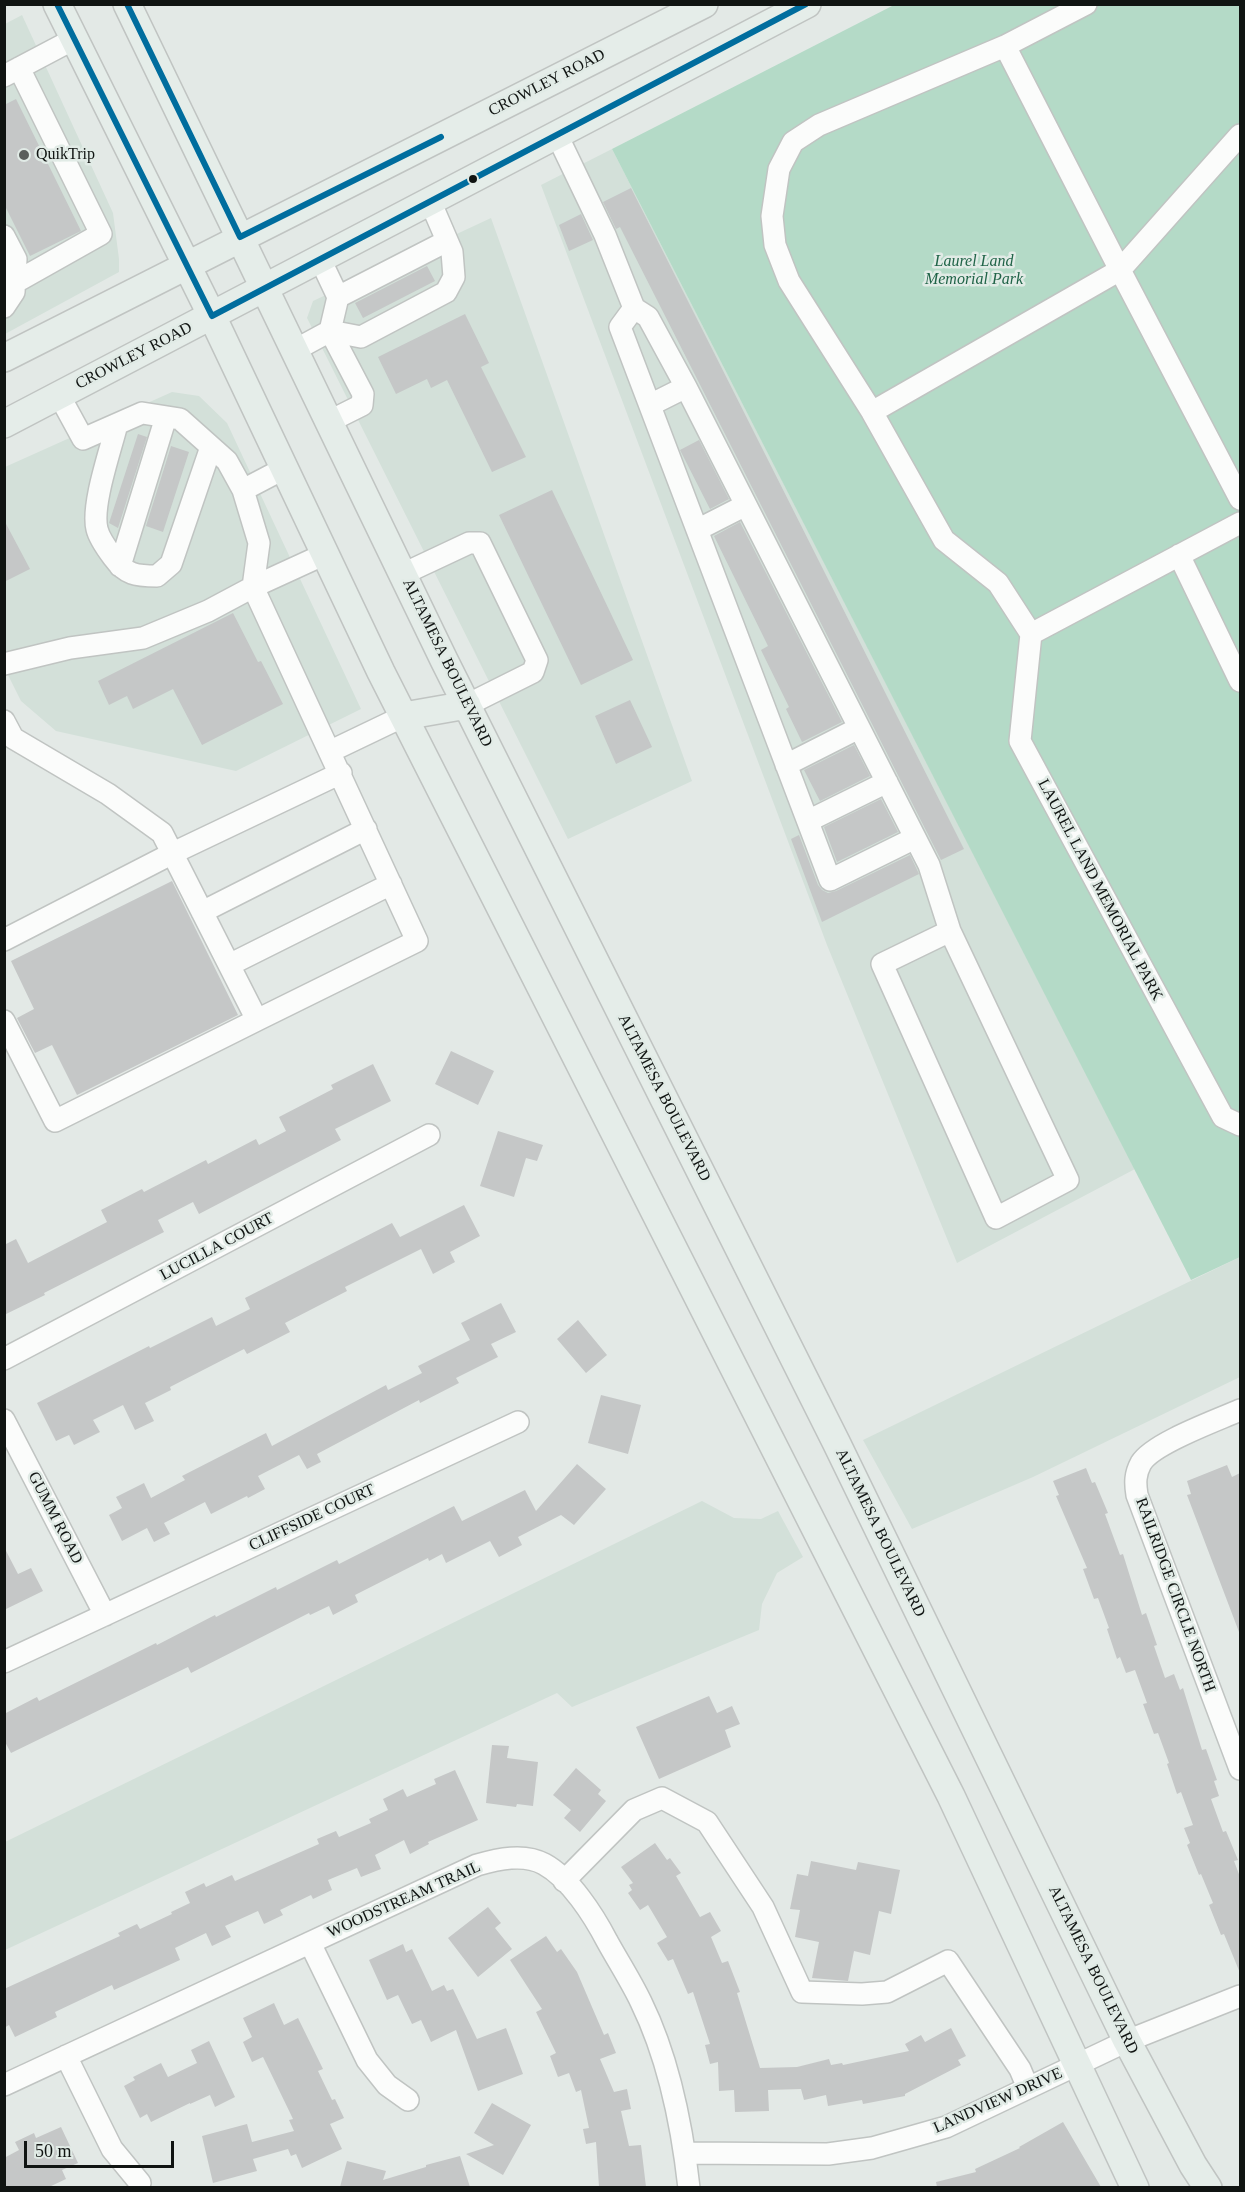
<!DOCTYPE html>
<html>
<head>
<meta charset="utf-8">
<style>
  body { margin:0 }
  #map { position:relative; width:1245px; height:2192px; overflow:hidden; background:#e3e9e6; font-family:Georgia,serif }
  canvas { display:block }
  .frame { position:absolute; inset:0; border:6px solid #101412; pointer-events:none }
  .scale { position:absolute; left:24px; top:2141px; width:150px; height:27px; box-sizing:border-box; border:3px solid #101412; border-top:0; padding-left:8px; font-size:18px; line-height:21px; white-space:nowrap; color:#101412; -webkit-text-stroke:4px #e1ebe6; paint-order:stroke }
</style>
</head>
<body>
<div id="map">
<canvas width="1245" height="2192"></canvas>
<div class="frame"></div>
<div class="scale">50 m</div>
</div>
<script>
const ctx = document.querySelector('canvas').getContext('2d');
ctx.lineJoin = 'round';
function fill(path, color) {
  ctx.fillStyle = color;
  ctx.fill(path, 'evenodd');
}
function strokePath(path, color, width, dash) {
  ctx.strokeStyle = color;
  ctx.lineWidth = width;
  ctx.lineCap = dash ? 'butt' : 'round';
  ctx.setLineDash(dash || []);
  ctx.stroke(path);
}
function write(font, color, halo, rows, align = 'center') {
  ctx.font = font + ' Georgia,serif';
  ctx.lineWidth = 5;
  ctx.setLineDash([]);
  ctx.textBaseline = 'middle';
  ctx.strokeStyle = halo;
  ctx.fillStyle = color;
  for (const [text, x, y, turn = 0] of rows) {
    ctx.save();
    ctx.translate(x, y);
    ctx.rotate((+turn || 0) * Math.PI / 180);
    ctx.textAlign = isNaN(turn) ? turn : align;
    if (halo) ctx.strokeText(text, 0, 0);
    ctx.fillText(text, 0, 0);
    ctx.restore();
  }
}
const built = new Path2D(`
  M22,15L113,213L119,259V272L5,334V24Z
  M612,149L1135,1169L957,1263L827,945L541,185Z
  M491,218L692,781L568,839L307,318L313,301Z
  M172,392L199,396L227,423L361,709L236,771L56,731L21,701L5,669V467Z
  M1240,1257V1377L1033,1477L912,1529L863,1440Z
  M702,1501L734,1518L761,1519L778,1511L803,1557L777,1573L762,1604L759,1630L572,1707L557,1693L5,1950V1842Z`);
const green = new Path2D(`
  M894,5H1240V1257L1191,1280L612,149Z`);
const building = new Path2D(`
  M16,99L81,231L30,256L4,204V105Z
  M631,188L964,849L941,860L620,227L616,229L603,202Z
  M581,214L593,240L569,251L559,225Z
  M427,266L435,281L363,318L355,303Z
  M465,314L489,363L481,367L526,457L492,472L447,380L431,388L427,379L396,394L378,357Z
  M138,434L147,437L118,528L109,523Z
  M699,440L729,499L710,509L680,450Z
  M171,446L189,452L163,532L146,526Z
  M552,490L633,660L581,685L499,515Z
  M4,520L30,569L4,582Z
  M740,522L842,722L802,742L786,709L789,707L761,650L768,646L714,536Z
  M233,613L258,662L261,661L283,704L202,745L173,689L133,709L127,696L109,705L98,681Z
  M630,700L652,747L616,764L595,716Z
  M854,745L870,776L820,801L804,770Z
  M881,799L898,832L837,862L824,827Z
  M799,835L818,885L822,890L828,893L836,891L910,855L919,874L822,922L791,839Z
  M172,881L238,1015L77,1095L52,1045L35,1053L17,1018L34,1009L11,961Z
  M451,1051L494,1071L478,1105L435,1084Z
  M373,1064L391,1101L335,1129L341,1140L199,1214L193,1202L158,1220L164,1232L44,1293L45,1295L4,1315V1245L16,1239L28,1263L107,1222L101,1210L142,1189L144,1192L206,1160L208,1164L256,1139L259,1145L286,1131L279,1117L333,1089L331,1085Z
  M498,1131L543,1145L537,1161L526,1158L514,1197L480,1186Z
  M464,1205L480,1236L450,1252L455,1262L433,1274L421,1249L345,1287L347,1291L285,1323L290,1332L247,1354L244,1349L170,1387L171,1390L145,1403L154,1421L135,1430L123,1405L93,1420L100,1432L74,1445L69,1435L56,1441L37,1403L149,1346L150,1348L212,1317L216,1326L250,1309L245,1298L392,1223L400,1237Z
  M501,1303L516,1332L491,1344L498,1357L456,1378L459,1383L420,1403L419,1400L317,1454L321,1462L307,1469L299,1455L258,1476L265,1489L248,1498L247,1496L211,1514L205,1502L164,1523L170,1534L154,1542L147,1528L122,1541L109,1515L122,1508L116,1497L144,1483L151,1498L185,1480L182,1476L266,1433L272,1446L386,1385L388,1390L422,1373L418,1366L470,1340L461,1323Z
  M578,1320L607,1355L586,1373L557,1339Z
  M601,1395L641,1405L628,1454L588,1443Z
  M577,1464L606,1489L574,1525L561,1515L518,1537L522,1545L499,1557L490,1541L446,1563L442,1554L429,1561L428,1558L355,1595L358,1602L333,1615L329,1606L310,1615L309,1613L191,1673L188,1667L11,1753L4,1740V1714L37,1697L39,1701L156,1643L157,1645L215,1615L216,1617L276,1587L277,1590L337,1560L339,1564L454,1506L462,1521L525,1490L536,1511Z
  M1227,1465L1232,1477L1240,1473V1632H1239L1187,1495L1191,1494L1187,1481Z
  M1086,1468L1092,1483L1095,1482L1108,1513L1105,1514L1120,1555L1123,1554L1142,1615L1146,1613L1157,1645L1154,1646L1165,1678L1174,1674L1180,1690L1183,1688L1202,1750L1206,1749L1217,1780L1214,1781L1219,1796L1211,1799L1223,1832L1226,1831L1238,1860L1234,1861L1240,1877V1973L1224,1934L1221,1935L1209,1905L1213,1903L1201,1874L1199,1875L1187,1845L1190,1843L1184,1828L1193,1825L1181,1792L1177,1794L1167,1764L1169,1763L1158,1733L1154,1734L1143,1704L1147,1703L1135,1670L1126,1673L1120,1657L1117,1659L1107,1629L1109,1628L1098,1598L1094,1599L1083,1569L1087,1568L1056,1496L1059,1495L1053,1481Z
  M4,1547L18,1574L31,1568L43,1591L4,1610Z
  M709,1696L717,1713L732,1706L740,1724L725,1730L731,1747L659,1779L636,1727Z
  M492,1745L509,1746L507,1758L538,1762L533,1806L517,1804L516,1807L486,1803Z
  M576,1768L601,1790L598,1794L606,1801L580,1832L564,1818L571,1810L553,1795Z
  M455,1770L478,1820L428,1842L429,1844L410,1854L404,1840L375,1855L381,1869L361,1877L357,1868L328,1880L332,1890L313,1899L311,1895L280,1910L283,1915L264,1924L258,1911L225,1926L231,1937L212,1946L206,1933L175,1948L180,1960L114,1990L112,1985L55,2012L57,2017L15,2037L9,2025L4,2028V1989L120,1936L118,1933L137,1924L140,1929L172,1914L171,1912L190,1903L185,1892L204,1883L206,1887L232,1875L235,1881L319,1844L317,1839L336,1831L339,1837L371,1823L369,1819L388,1810L383,1799L403,1789L407,1797L436,1784L434,1779Z
  M655,1843L667,1860L670,1858L681,1873L676,1876L700,1917L710,1912L721,1931L711,1937L722,1963L728,1961L740,1992L737,1993L760,2068L797,2067L829,2059L831,2065L842,2063L843,2065L909,2051L905,2044L921,2035L925,2042L951,2028L966,2056L958,2060L961,2065L905,2094V2096L863,2104L862,2100L828,2106L826,2095L804,2100L801,2089L768,2090L769,2111L735,2112L734,2090L719,2091L718,2062L710,2064L705,2045L710,2044L693,1992L688,1994L673,1959L668,1961L657,1943L667,1937L648,1905L640,1910L628,1893L632,1890L629,1885L633,1883L621,1867Z
  M811,1861L856,1870L858,1862L900,1870L891,1914L879,1911L870,1955L854,1951L848,1981L812,1978L819,1942L795,1937L800,1910L790,1909L797,1874L808,1876Z
  M488,1907L501,1923L495,1928L512,1949L478,1977L448,1938Z
  M546,1936L557,1952L561,1949L577,1972L604,2035L608,2033L616,2053L600,2059L614,2092L627,2089L631,2109L621,2111L629,2146L641,2145L646,2187H599L596,2142L586,2144L583,2129L589,2128L581,2090L576,2092L569,2073L558,2077L550,2056L556,2053L536,2012L542,2009L510,1960Z
  M403,1944L406,1952L412,1949L432,1991L444,1985L447,1991L453,1989L477,2039L506,2028L523,2074L478,2091L456,2030L431,2042L421,2020L412,2024L398,1995L387,2000L369,1960Z
  M274,2003L284,2025L298,2018L323,2069L318,2071L332,2100L335,2099L344,2118L330,2124L342,2149L302,2168L296,2154L291,2156L288,2149L253,2159L257,2171L213,2183L202,2136L247,2124L252,2142L294,2131L289,2120L293,2119L263,2057L252,2062L243,2042L252,2037L243,2018Z
  M209,2041L235,2097L215,2107L210,2095L190,2104V2103L151,2122L147,2114L140,2118L124,2086L135,2080L133,2077L161,2063L168,2077L197,2063L191,2050Z
  M492,2103L531,2125L503,2175L466,2154L494,2145L474,2133Z
  M1063,2122L1101,2187H937L936,2182L976,2172L975,2169L1020,2148L1019,2147Z
  M61,2127L78,2163L62,2170L66,2179L49,2187H4V2158L19,2150L15,2142L34,2133L36,2138Z
  M460,2156L470,2187H340L347,2161L386,2171L383,2180L426,2167V2165Z`);
const minor = new Path2D(`
  M1086,4L1005,46L819,125L793,142L779,169L772,216L775,245L789,281L872,412L944,540L998,583L1031,634L1020,741L1223,1117L1240,1125
  M1005,46L1120,270L1240,499
  M4,76L74,39
  M557,135L605,235L634,308L648,317L686,387L929,865L950,931L1068,1180L996,1218L882,964L950,931
  M4,236L16,259L14,292L4,307
  M320,259L338,297L330,331L361,337L446,292L454,277L452,252L430,201
  M14,283L101,234L19,68
  M338,297L447,241
  M634,308L620,327L830,880L915,838
  M295,350L330,331L363,394L362,405L330,421
  M650,405L686,387
  M872,412L1120,270L1240,135
  M117,424C111,449 91,505 97,529C99,538 107,549 113,557C126,575 136,576 157,576L171,564L211,447
  M243,490L285,468
  M697,530L746,505
  M1179,555L1240,681
  M120,566L166,417
  M403,574L469,543H480L537,660L533,672L467,705
  M1031,634L1240,523
  M4,664L70,648L143,638L208,611L253,587L325,554
  M4,721L13,738L108,794L162,833L257,1020L417,941L253,587L259,543L243,490L227,461L180,419L142,413L83,439L59,395
  M331,751L404,716
  M786,765L859,728
  M808,821L887,782
  M202,912L366,829
  M4,940L173,853L341,773
  M229,965L391,884
  M4,1021L55,1121L257,1020
  M4,1359L429,1135
  M1240,1410C1218,1420 1153,1443 1141,1463C1135,1474 1135,1483 1137,1495L1240,1769
  M4,1420L105,1615
  M4,1662L518,1422
  M564,1881L634,1810L662,1798L707,1822L763,1907L802,1992L862,1994L887,1992L948,1961L1020,2069L1028,2088
  M310,1943L367,2060L387,2085L408,2100
  M66,2056L112,2149L140,2183
  M4,2085L477,1865C498,1859 524,1853 544,1864C570,1878 594,1916 607,1941C618,1961 631,1981 641,2002C669,2059 682,2125 689,2188
  M685,2153L828,2154L872,2148L946,2127L1127,2041L1240,1996`);
const major = new Path2D(`
  M57,4L212,316L381,672L951,1796L1135,2188
  M127,4L444,660L836,1442L1127,2041L1193,2165L1208,2188
  M4,358L704,4
  M4,424L807,4
  M404,716L467,705`);
const bus1 = new Path2D(`
  M57,4L212,316L806,4
  M127,4L240,237L441,137`);
const markers = [
  [24,155,6,"#5a5f5c"],
  [473,179,5,"#101412"]
];
const streetNames = [
  ["CROWLEY ROAD",547,83,-27],
  ["CROWLEY ROAD",134,356,-27],
  ["ALTAMESA BOULEVARD",447,663,64],
  ["LAUREL LAND MEMORIAL PARK",1100,890,62],
  ["ALTAMESA BOULEVARD",664,1098,63],
  ["LUCILLA COURT",217,1247,-28],
  ["GUMM ROAD",55,1518,63],
  ["CLIFFSIDE COURT",312,1518,-25],
  ["ALTAMESA BOULEVARD",880,1533,64],
  ["RAILRIDGE CIRCLE NORTH",1175,1595,70],
  ["WOODSTREAM TRAIL",404,1900,-24],
  ["ALTAMESA BOULEVARD",1093,1970,64],
  ["LANDVIEW DRIVE",998,2101,-24]
];
const poiNames = [
  ["QuikTrip",36,155]
];
const parkNames = [
  ["Laurel Land",974,262],
  ["Memorial Park",974,280]
];
fill(built, '#d3e0d9');
fill(green, '#b4dac7');
fill(building, '#c5c7c7');
strokePath(minor, '#c0c4c2', 24);
strokePath(major, '#c0c4c2', 30);
strokePath(minor, '#fbfcfb', 21);
strokePath(major, '#e5ede9', 27);
strokePath(bus1, '#006d9e', 6);
for (const [x, y, r, color] of markers) {
  const dot = new Path2D();
  dot.arc(x, y, r, 0, 2 * Math.PI);
  ctx.fillStyle = color;
  ctx.fill(dot);
  strokePath(dot, '#e1ebe6', 2);
}
write('16px', '#101412', '#e1ebe6', streetNames);
write('16px', '#101412', '#e1ebe6', poiNames, 'left');
write('italic 16px', '#206448', '#e1ebe6', parkNames);
</script>
</body>
</html>
